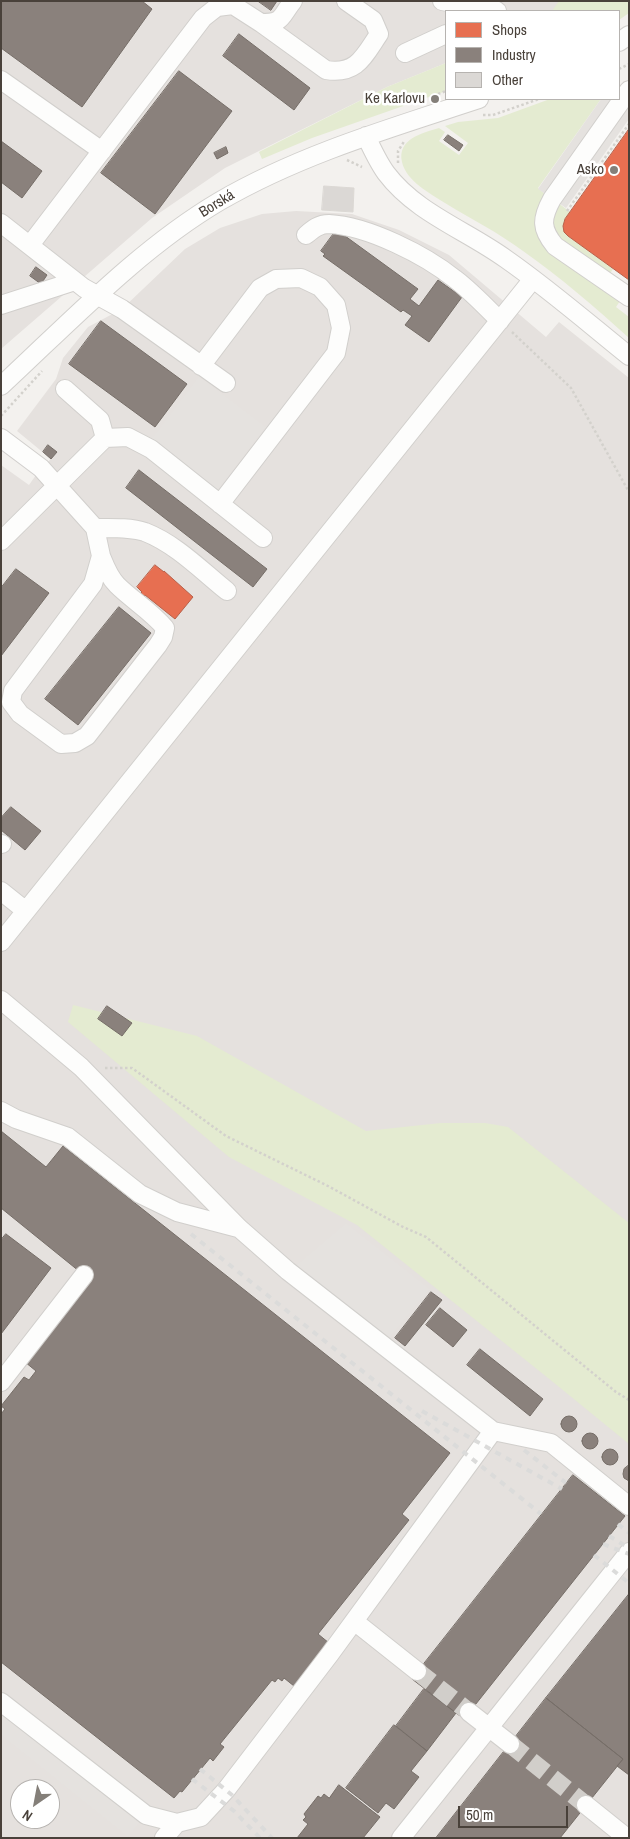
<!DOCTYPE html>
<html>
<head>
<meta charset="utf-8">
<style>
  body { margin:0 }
  #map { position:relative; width:630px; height:1839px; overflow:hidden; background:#f3f1ee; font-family:"Archivo Narrow",sans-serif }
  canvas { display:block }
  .frame { position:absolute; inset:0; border:2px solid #49413a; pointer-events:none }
  .legend { position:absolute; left:445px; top:10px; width:175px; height:90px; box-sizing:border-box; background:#fff; border:1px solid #b6b3b0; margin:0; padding:6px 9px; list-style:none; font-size:15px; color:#49413a }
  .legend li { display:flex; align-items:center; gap:10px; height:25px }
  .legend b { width:25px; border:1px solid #b6b3b0 }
  .north { position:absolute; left:10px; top:1779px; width:50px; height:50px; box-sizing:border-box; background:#fff; border:1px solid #b6b3b0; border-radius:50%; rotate:213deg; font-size:14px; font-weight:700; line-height:20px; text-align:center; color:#49413a }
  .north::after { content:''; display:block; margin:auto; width:18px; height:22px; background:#847f79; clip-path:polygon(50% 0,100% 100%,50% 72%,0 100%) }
  .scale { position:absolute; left:458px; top:1806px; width:110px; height:22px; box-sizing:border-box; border:2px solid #49413a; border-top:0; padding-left:6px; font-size:15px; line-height:18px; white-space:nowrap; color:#49413a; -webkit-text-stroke:4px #fff; paint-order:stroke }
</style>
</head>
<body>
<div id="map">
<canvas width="630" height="1839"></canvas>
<div class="frame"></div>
<ul class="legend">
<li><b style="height:14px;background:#e76f51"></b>Shops</li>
<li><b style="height:14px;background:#8a817c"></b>Industry</li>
<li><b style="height:14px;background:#dbd8d5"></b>Other</li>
</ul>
<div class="north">N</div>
<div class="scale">50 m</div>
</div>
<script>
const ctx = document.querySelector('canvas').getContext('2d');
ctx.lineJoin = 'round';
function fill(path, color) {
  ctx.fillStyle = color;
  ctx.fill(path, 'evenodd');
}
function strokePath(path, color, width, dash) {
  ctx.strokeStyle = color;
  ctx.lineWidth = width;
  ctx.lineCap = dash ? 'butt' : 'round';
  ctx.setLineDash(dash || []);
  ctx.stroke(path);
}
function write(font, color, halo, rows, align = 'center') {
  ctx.font = font + ' "Archivo Narrow",sans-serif';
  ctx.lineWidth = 5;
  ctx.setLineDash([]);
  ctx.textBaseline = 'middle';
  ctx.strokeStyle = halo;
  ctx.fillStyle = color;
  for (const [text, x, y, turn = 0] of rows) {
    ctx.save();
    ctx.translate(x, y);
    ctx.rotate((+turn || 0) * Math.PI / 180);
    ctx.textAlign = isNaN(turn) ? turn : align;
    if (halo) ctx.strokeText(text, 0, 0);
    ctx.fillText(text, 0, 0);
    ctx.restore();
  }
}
const industrial = new Path2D(`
  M1,1H593L570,11H446V63L387,87L225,168L152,218L1,349Z
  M296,211L352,214L399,230L449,255L546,337L559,322L629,378V1838H1V465L29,485L41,468L51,459L17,431L56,379L63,358L88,327L122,309L185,249L220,228L262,214ZM20,1789H50V1819H20Z`);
const green = new Path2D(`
  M559,1H629V13L619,20V11H552Z
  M446,63V91L312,138L262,159L259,152L387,87Z
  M550,99H601L538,188L546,195L537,217L620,301L616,307L629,317V338C595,307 560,277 523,251C499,233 471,219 445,203C431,194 406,181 402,162C397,139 422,133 439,128L445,132L439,141L459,155L468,143L445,126L458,122L498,118Z
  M557,202L570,212C565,220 561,225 566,234L613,269L609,275L556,235L551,221Z
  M73,1005L197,1036L366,1131L441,1123H485L508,1127L629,1223V1444L553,1382L357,1225L229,1157L68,1022Z`);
const parking = new Path2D(`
  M601,99H619L629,104V119L566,208L538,189Z
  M199,376L266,427L212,498L146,446Z
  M346,1223L430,1289L386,1342L293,1268Z
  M1,1702L146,1815L128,1837L1,1735Z`);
const shops = new Path2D(`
  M629,129V280L568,236L564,232L563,226L565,219Z
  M155,565L164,572V571L193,597L175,619L145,595L144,596L141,593L142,592L137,587Z`);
const industry = new Path2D(`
  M1,1H142L152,9L82,107L1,48Z
  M258,1H277L271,10Z
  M239,34L310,88L294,110L223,56Z
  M179,71L232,111L155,214L101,173Z
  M448,135L463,145L459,151L444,140Z
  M1,141L42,171L22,198L1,182Z
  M226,147L228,153L217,159L214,153Z
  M335,232L339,235L341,233L418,289L410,299L419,306L438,280L462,297L429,342L405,325L412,316L403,310L401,312L323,256L325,254L321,251Z
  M36,267L47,275L41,284L30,276Z
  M101,321L187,384L155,427L69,364Z
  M48,445L57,452L51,459L43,452Z
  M139,470L267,569L253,587L126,488Z
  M16,569L49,593L1,656V588Z
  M119,607L151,633L78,725L45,699Z
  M11,807L41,831L25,850L1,830V818Z
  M107,1006L132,1023L122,1036L98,1019Z
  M1,1131L46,1167L63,1146L450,1453L402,1514L409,1520L318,1634L329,1643L294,1686L284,1678L282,1681L278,1678L275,1682L272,1680L220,1744L224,1747L213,1761L210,1758L182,1792L180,1791L174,1798L1,1662V1414L5,1409L1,1406L24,1377L29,1380L36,1371L25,1362L90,1280L1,1208Z
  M6,1234L51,1268L1,1334V1240Z
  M431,1292L442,1300L405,1346L395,1338Z
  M440,1308L467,1330L453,1347L426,1325Z
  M480,1349L543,1399L530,1416L467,1365Z
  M561 1424a8 8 0 1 1 16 0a8 8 0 1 1-16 0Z
  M582 1441a8 8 0 1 1 16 0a8 8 0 1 1-16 0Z
  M602 1457a8 8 0 1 1 16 0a8 8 0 1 1-16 0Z
  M629,1465V1481L624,1478L623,1474L624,1469Z
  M573,1475L625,1516L464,1719L412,1679Z
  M629,1594V1775L617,1766L623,1759L546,1698Z
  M424,1689L456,1713L427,1751L396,1726Z
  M546,1698L623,1759L560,1838H436Z
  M394,1725L427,1751L411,1771L419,1777L394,1809L386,1803L378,1813L346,1788Z
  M339,1785L380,1817L363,1838H297L308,1824L303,1820L306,1817L304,1814L318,1796L321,1798L324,1794L329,1798Z`);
const building = new Path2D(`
  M324,186L354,188L353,212L322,210Z`);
const minorTunnel = new Path2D(`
  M417,1671L469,1712
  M510,1744L586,1805`);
const path = new Path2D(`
  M619,69L629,64
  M438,94L446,91
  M483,115H493L539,99
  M347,160L362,167
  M398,163V151L405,140
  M567,211L629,124
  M512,332L571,388L629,492
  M1,416L42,371
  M105,1068H132L226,1136L328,1186L403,1227L426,1237L616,1392L629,1400`);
const minor = new Path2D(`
  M442,1L460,4L481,2L497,11
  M261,23C284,23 280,17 293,1
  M619,42L629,35
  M405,53L446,34
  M1,80L102,151
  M629,90L552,199C541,219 541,229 555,246L629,297
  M366,136C372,149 378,162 386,173C416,213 466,230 506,259C549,289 588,323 629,356
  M1,223L84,288L122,309L226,383
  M306,235C313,229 319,224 329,224C368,226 425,255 455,279C471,291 486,307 500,321
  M30,245L203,18L217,7L233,5L261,23L326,70C357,75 364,56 379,34L373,20L346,1
  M1,305L75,281
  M201,366L260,288L276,279L301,278L320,287L336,305L341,328L336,353L220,504
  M1,386C69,323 140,248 220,201C301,154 391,128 479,99
  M65,389L100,420L105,438
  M1,438L41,468L95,528L101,556L93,584L13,691L11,702L20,714L61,744L75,743L87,736L158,645L163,637L165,628C151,611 132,600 117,585C109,577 105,566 101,556
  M95,528C110,528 130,527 145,532C176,544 202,571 227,591
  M1,541L105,438L128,437L151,449L263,538
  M1,844H2
  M1,891L26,911
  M1,942L533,279
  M1,1000L81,1067L239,1228L288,1271L493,1431L551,1443L629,1506
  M1,1111L16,1119L68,1137L140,1194L177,1212L238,1228
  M1,1382L84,1275
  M354,1621L417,1671
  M1,1702L146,1815L177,1823L201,1817L226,1790L330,1654L493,1431
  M469,1712L510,1744
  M586,1805L627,1838
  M164,1838L177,1823
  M401,1838L629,1552`);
const rail = new Path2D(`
  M191,1234L541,1514
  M422,1411L562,1489
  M524,1450L566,1483
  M618,1524L629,1533
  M609,1536L629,1548
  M603,1544L629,1554
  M594,1555L629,1583
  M200,1769L232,1795L272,1838
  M192,1779L234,1811L260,1838`);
const markers = [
  [435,99,5,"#847f79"],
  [614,170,5,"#847f79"]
];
const poiNames = [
  ["Ke Karlovu",425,99],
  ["Asko",604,170]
];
const streetNames = [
  ["Borská",217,204,-32]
];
fill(industrial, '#e5e1de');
fill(green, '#e4ebd1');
fill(parking, '#e5e2df');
fill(shops, '#e76f51');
strokePath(shops, '#b8614a', 1);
fill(industry, '#8a817c');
strokePath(industry, '#766e68', 1);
fill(building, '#dbd8d5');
strokePath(building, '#dbd8d4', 1);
strokePath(minorTunnel, '#d1ceca', 18, [18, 9]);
strokePath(minor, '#d1cfcc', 20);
strokePath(path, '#d3d1cc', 2.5, [2.5, 2.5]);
strokePath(minor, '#fdfdfc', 18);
strokePath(rail, '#dbdbda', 4, [6, 6]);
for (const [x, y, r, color] of markers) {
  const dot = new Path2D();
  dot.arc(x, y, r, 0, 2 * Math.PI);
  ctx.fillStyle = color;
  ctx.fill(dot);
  strokePath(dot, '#fff', 2);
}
write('15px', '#49413a', '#fff', poiNames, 'right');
write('15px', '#49413a', '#fff', streetNames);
</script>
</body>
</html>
